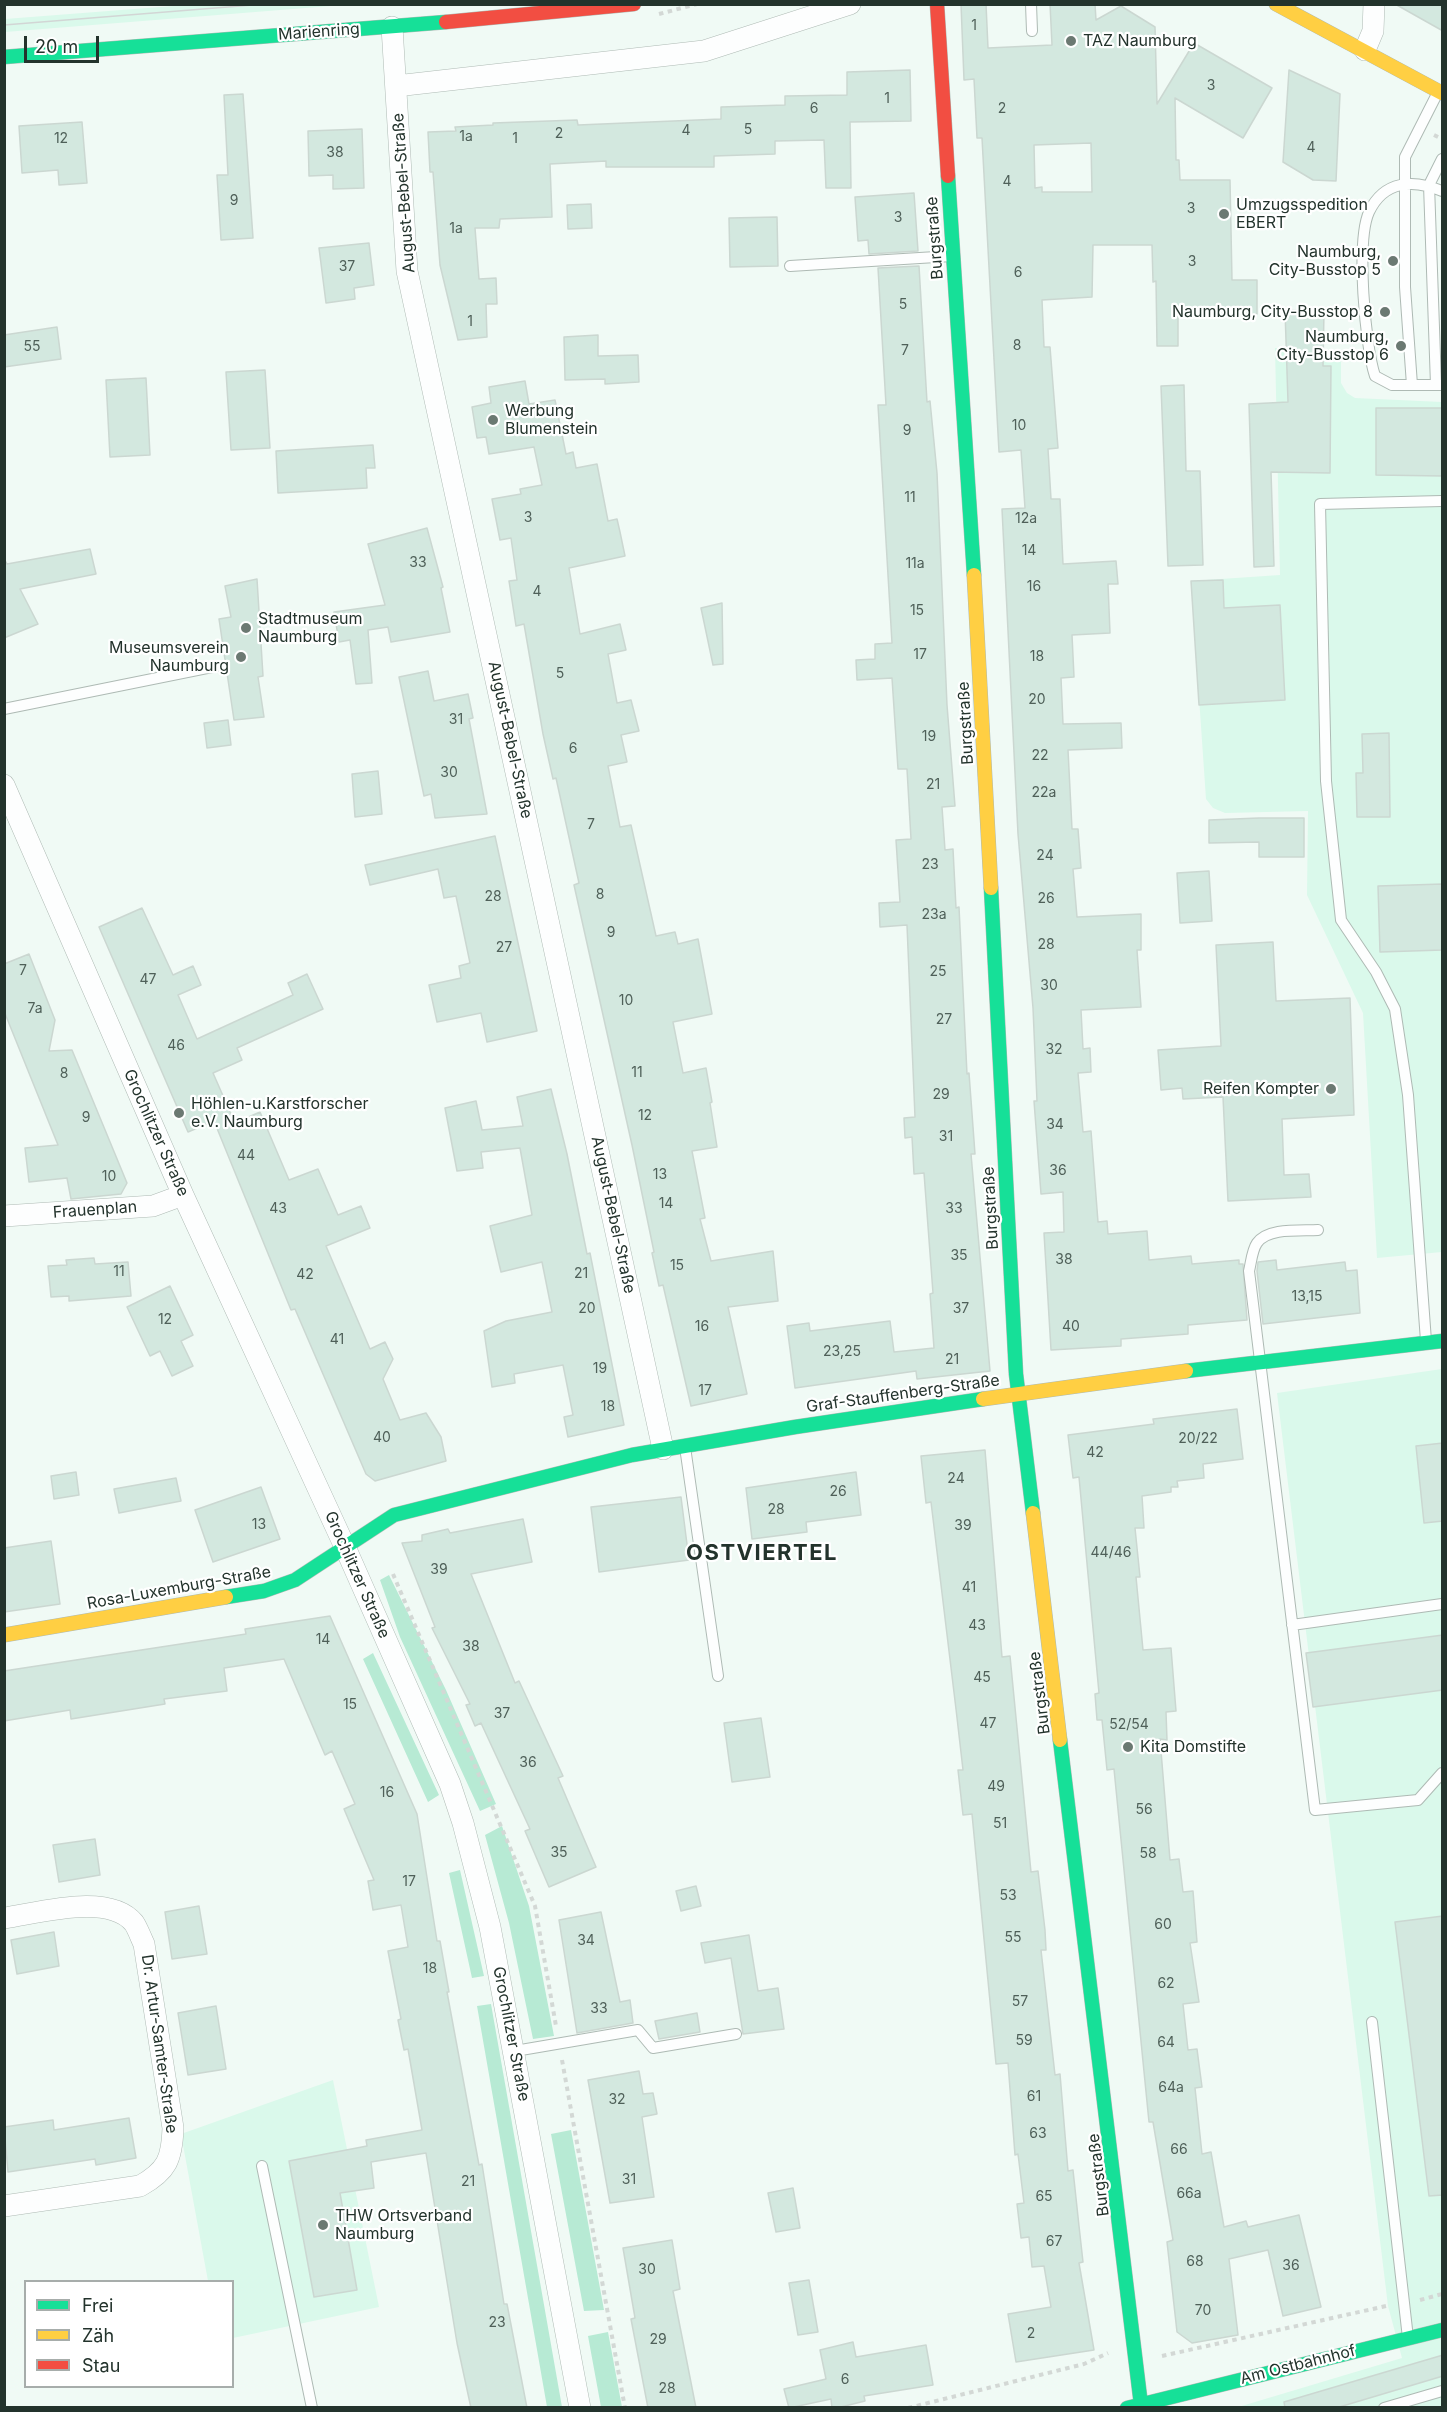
<!DOCTYPE html>
<html>
<head>
<meta charset="utf-8">
<style>
  body { margin:0 }
  #map { position:relative; width:1447px; height:2412px; overflow:hidden; background:#f0faf5; font-family:Inter,sans-serif }
  canvas { display:block }
  .frame { position:absolute; inset:0; border:6px solid #23332c; pointer-events:none }
  .legend { position:absolute; left:24px; top:2280px; width:210px; height:108px; box-sizing:border-box; background:#fff; border:2px solid #a7adab; margin:0; padding:8px 10px; list-style:none; font-size:18px; color:#23332c }
  .legend li { display:flex; align-items:center; gap:12px; height:30px }
  .legend b { width:30px; border:2px solid #a7adab }
  .scale { position:absolute; left:24px; top:36px; width:75px; height:27px; box-sizing:border-box; border:3px solid #23332c; border-top:0; padding-left:8px; font-size:18px; line-height:21px; white-space:nowrap; color:#23332c; -webkit-text-stroke:4px #fff; paint-order:stroke }
</style>
</head>
<body>
<div id="map">
<canvas width="1447" height="2412"></canvas>
<div class="frame"></div>
<ul class="legend">
<li><b style="height:8px;background:#16e098"></b>Frei</li>
<li><b style="height:8px;background:#ffcf43"></b>Zäh</li>
<li><b style="height:8px;background:#f24e42"></b>Stau</li>
</ul>
<div class="scale">20 m</div>
</div>
<script>
const ctx = document.querySelector('canvas').getContext('2d');
ctx.lineJoin = 'round';
function fill(path, color) {
  ctx.fillStyle = color;
  ctx.fill(path, 'evenodd');
}
function strokePath(path, color, width, dash) {
  ctx.strokeStyle = color;
  ctx.lineWidth = width;
  ctx.lineCap = dash ? 'butt' : 'round';
  ctx.setLineDash(dash || []);
  ctx.stroke(path);
}
function write(font, color, halo, rows, align = 'center') {
  ctx.font = font + ' Inter,sans-serif';
  ctx.lineWidth = 4.5;
  ctx.setLineDash([]);
  ctx.textBaseline = 'middle';
  ctx.strokeStyle = halo;
  ctx.fillStyle = color;
  for (const [text, x, y, turn = 0] of rows) {
    ctx.save();
    ctx.translate(x, y);
    ctx.rotate((+turn || 0) * Math.PI / 180);
    ctx.textAlign = isNaN(turn) ? turn : align;
    if (halo) ctx.strokeText(text, 0, 0);
    ctx.fillText(text, 0, 0);
    ctx.restore();
  }
}
const built = new Path2D(`
  M186,5H343L5,32V19Z
  M1275,348L1341,350V383L1347,393L1355,398L1442,402V1252L1377,1258L1363,1013L1307,895L1308,811L1225,813L1213,808L1206,799L1191,581L1280,575Z
  M1442,1369V2407L1235,2408L1402,2358L1388,2306L1277,1393Z
  M333,2080L379,2307L233,2338L232,2282L208,2281L181,2134Z`);
const green = new Path2D(`
  M389,1575L446,1690L496,1804L480,1811L400,1637L380,1580Z
  M373,1653L439,1795L428,1802L363,1659Z
  M502,1826L529,1906L554,2036L533,2039L509,1923L485,1835Z
  M460,1870L484,1976L472,1978L449,1873Z
  M491,2004L562,2407H547L477,2006Z
  M571,2130L604,2310L584,2311L551,2134Z
  M608,2332L622,2407H601L588,2336Z`);
const building = new Path2D(`
  M961,4H986L988,48L1052,45L1050,4H1095L1096,20L1121,6L1155,27L1157,104L1194,43L1272,88L1243,138L1175,98L1176,160H1179L1180,180H1230L1232,280H1257V314L1178,315V346H1157L1156,281L1153,282L1152,245H1093L1092,297L1042,300L1044,347H1050L1058,448L1048,449L1051,499H1060L1063,564L1116,561L1118,584H1108L1110,633L1072,635L1074,677L1061,678L1063,724L1121,723L1122,748L1068,750L1072,829H1078L1081,868L1073,869L1077,917L1141,914V950H1137L1141,1007L1081,1010L1083,1049L1090,1048L1091,1072L1078,1073L1083,1132L1091,1131L1098,1222L1107,1221L1108,1234L1147,1231L1149,1260L1191,1256L1192,1264L1239,1260V1264H1243L1247,1320L1188,1325V1334L1121,1339V1346L1051,1350L1044,1233L1064,1232L1063,1192L1041,1194L1034,1101H1037L1033,1008L1018,834L1002,509L1025,508L1021,450L999,452L982,138H977L974,79L964,80ZM1091,143L1092,192H1042V187L1035,188L1034,145Z
  M1395,4H1443V31Z
  M910,70L911,121L850,122L851,188H826L824,140L775,141V154L714,156V167H606V161L550,164L552,217L500,219L499,228H475L479,279L496,278L497,304H486L487,337L458,340L440,265L433,172H430L428,132L456,131L455,127L493,125V123L577,120L578,125L721,119V107L785,105V96L847,95V72Z
  M1289,70L1340,94L1336,181L1313,180L1283,162Z
  M243,94L253,238L221,240L217,175H228L224,95Z
  M82,122L87,183L59,185L58,170L22,173L19,126Z
  M362,129L364,188L333,189V175L309,176L308,131Z
  M914,193L918,251L869,254L868,240L858,241L855,197Z
  M591,204L592,228L568,229L567,205Z
  M777,217L778,266L730,267L729,218Z
  M369,243L374,285L354,288L355,299L326,303L319,248Z
  M919,266L927,402L930,401L937,473L947,705L955,806L942,807L945,850L953,849L956,908L959,907L967,1074L969,1073L975,1154H971L990,1371L917,1379L916,1371L795,1388L787,1326L809,1323L810,1331L890,1321L894,1352L934,1348L930,1294L933,1293L924,1173L914,1174L912,1137L905,1138L904,1118L915,1117L907,925L880,927L879,903L900,902L896,840L911,839L907,769H898L892,678L857,680L856,660L875,659V644L892,643L878,405H886L878,268Z
  M1285,310L1324,311L1323,366H1331L1330,473L1271,472L1274,566L1254,567L1249,404L1288,402Z
  M57,327L61,359L4,367V335Z
  M598,335V356L638,355L639,382L605,384V379L565,380L564,337Z
  M265,370L270,448L231,450L226,372Z
  M146,378L150,455L110,457L106,380Z
  M525,381L529,404L555,400L566,454L573,452L576,468L597,464L608,521L617,519L620,532L625,556L569,568L580,634L620,624L626,650L608,654L617,703L631,700L639,731L621,735L627,762L608,766L620,827L631,825L656,936L675,932L678,944L698,939L712,1014L673,1022L683,1073L706,1068L712,1102L710,1103L717,1147L692,1151L705,1218L700,1219L711,1261L773,1251L778,1301L728,1307L747,1394L691,1406L663,1285L659,1286L652,1253L654,1252L632,1145L574,885L579,883L556,778L553,779L543,734L524,624L516,626L509,581L517,580L511,538L500,540L492,499L521,494L520,489L542,485L534,447L489,454L486,437L477,438L472,407L491,403L489,387Z
  M1184,385L1186,471H1200L1203,565L1168,566L1161,386Z
  M1376,408H1443V476L1376,475Z
  M373,445L375,468H366L367,488L278,493L276,451Z
  M427,528L443,587L441,588L450,632L391,642L388,627L368,630L372,683L356,684L350,640L339,642L334,612L385,605L368,544Z
  M90,549L96,574L20,589L38,624L4,638V559L7,564Z
  M257,579L263,676L258,677L264,717L234,720L219,619L231,617L225,586Z
  M1223,580L1224,608L1280,605L1285,700L1199,705L1191,581Z
  M722,603L723,664L713,665L701,608Z
  M428,671L434,701L468,694L473,718L469,719L487,814L435,818L431,794L424,796L399,677Z
  M228,720L231,745L207,748L204,723Z
  M1389,733L1390,817H1357L1356,773H1363L1362,734Z
  M378,771L382,814L355,817L352,774Z
  M1259,818H1304V857H1259V842L1209,843V820Z
  M495,836L537,1031L487,1042L481,1013L437,1022L429,985L461,978L459,966L470,963L456,896L444,898L438,869L370,885L365,865Z
  M1209,871L1212,921L1180,923L1177,873Z
  M1443,884V950L1380,952L1378,886Z
  M142,908L173,975L193,966L201,985L178,995L197,1039L293,995L288,983L307,974L323,1009L237,1048L242,1060L213,1073L235,1123L260,1112L289,1180L318,1169L338,1215L361,1206L370,1228L326,1246L370,1349L385,1342L393,1359L383,1379L400,1420L426,1413L441,1437L446,1461L375,1481L366,1474L295,1309L291,1310L214,1121L188,1132L99,927Z
  M1273,942L1276,1001L1350,998L1354,1115L1282,1119L1284,1175L1309,1174L1311,1197L1228,1201L1223,1097L1183,1099L1182,1088L1161,1090L1158,1050L1221,1046L1216,945Z
  M29,954L55,1020L49,1051L72,1050L127,1183L121,1194L71,1199L67,1178L29,1182L25,1148L58,1145L4,1011V964Z
  M551,1089L567,1154L587,1254L590,1253L624,1425L568,1437L564,1417L573,1415L563,1365L514,1374L515,1383L492,1387L484,1331L506,1321L552,1312L542,1262L501,1272L490,1226L532,1215L520,1148L481,1152L483,1168L457,1171L445,1108L476,1101L482,1130L523,1126L517,1097Z
  M94,1258L95,1264L128,1262L131,1296L69,1301V1296L51,1297L48,1266L67,1265L66,1260Z
  M1276,1260L1277,1270L1345,1262L1346,1271L1357,1270L1360,1313L1263,1324L1257,1271L1258,1262Z
  M170,1286L193,1335L181,1341L193,1366L172,1376L160,1351L150,1356L127,1307Z
  M1237,1409L1243,1459L1203,1464L1204,1478L1177,1481L1178,1487H1171V1492L1142,1496L1144,1528H1135L1140,1577H1136L1143,1650L1171,1648L1176,1711L1166,1712L1167,1740L1160,1739L1170,1860L1179,1859L1183,1892L1193,1891L1197,1942L1190,1943L1199,2002L1183,2004L1188,2050L1197,2049L1202,2087L1195,2088L1202,2154L1211,2152L1224,2227L1246,2221L1248,2227L1299,2215L1321,2307L1283,2316L1268,2250L1229,2259L1238,2335L1192,2343L1177,2332L1167,2242L1173,2240L1153,2122H1149L1114,1769L1107,1770L1102,1720H1097L1095,1694L1099,1693L1079,1477L1073,1478L1068,1435L1154,1424L1153,1419Z
  M1443,1443V1521L1424,1523L1416,1446Z
  M985,1450L1002,1657L1010,1656L1031,1872L1038,1871L1045,1930L1046,1950H1041L1055,2075L1060,2074L1068,2171L1073,2170L1079,2226L1083,2262L1079,2263L1094,2350L1016,2362L1008,2314L1051,2307L1044,2266L1032,2267L1029,2237L1021,2238L1017,2204L1024,2203L1018,2154L1015,2155L1008,2063L996,2064L972,1814L963,1815L958,1770H963L956,1709L931,1502L926,1503L921,1456Z
  M76,1472L79,1495L54,1499L51,1476Z
  M856,1472L861,1515L806,1522L807,1532L752,1539L746,1488Z
  M176,1478L181,1501L119,1513L114,1489Z
  M261,1487L280,1539L213,1562L195,1510Z
  M681,1497L689,1560L599,1572L591,1507Z
  M523,1519L532,1562L471,1574L515,1683L519,1681L563,1776L558,1778L596,1867L549,1887L525,1831L530,1829L481,1723L475,1726L466,1705L470,1704L432,1628L435,1627L402,1543L422,1541V1535L448,1529L450,1533Z
  M51,1541L60,1604L4,1612V1548Z
  M330,1616L417,1814L437,1941H440L449,1992H447L479,2165L482,2164L504,2304H507L527,2408H471L457,2343L426,2153L371,2162L374,2188L340,2193L357,2290L314,2297L289,2161L367,2146L366,2140L422,2130L408,2049L404,2050L398,2020L401,2019L388,1951L408,1947L401,1905L373,1910L368,1881L374,1880L344,1809L355,1804L332,1751L325,1755L284,1659L224,1668L227,1691L164,1699L165,1704L71,1719L70,1710L4,1721V1671L246,1634L245,1629Z
  M1443,1635V1690L1313,1707L1306,1653Z
  M761,1718L770,1777L732,1782L724,1723Z
  M95,1839L100,1875L59,1882L53,1845Z
  M696,1886L701,1906L681,1911L676,1891Z
  M199,1906L207,1954L172,1959L165,1912Z
  M601,1912L620,2002L630,2000L633,2023L577,2033L559,1920Z
  M1443,1916V2195L1429,2196L1395,1922Z
  M54,1932L59,1966L17,1974L11,1940Z
  M749,1935L758,1991L778,1988L784,2029L743,2034L731,1958L705,1963L701,1943Z
  M216,2006L226,2069L188,2075L178,2013Z
  M697,2013L700,2032L659,2039L655,2021Z
  M639,2071L643,2094L653,2093L657,2114L642,2117L654,2197L610,2203L588,2080Z
  M129,2118L136,2158L96,2165L95,2159L8,2172L4,2127L53,2120L54,2130Z
  M793,2188L800,2228L776,2232L768,2193Z
  M672,2240L680,2289L673,2291L696,2408H648L631,2319L635,2318L623,2248Z
  M809,2280L818,2332L798,2335L789,2283Z
  M853,2342L856,2357L926,2345L933,2385L864,2396L865,2401L837,2408H832L831,2399L789,2408L784,2389L826,2379L820,2350Z
  M1443,2355V2376L1336,2408H1285L1284,2402Z`);
const path = new Path2D(`
  M659,14L697,4
  M1434,135L1442,139
  M393,1574L535,1906L556,2026
  M562,2060L625,2408
  M1420,2300L1442,2294
  M1162,2356L1386,2306
  M908,2408L1084,2364L1108,2353`);
const lane = new Path2D(`
  M1031,4L1032,31
  M1442,191C1414,179 1384,180 1369,212C1356,241 1365,346 1375,376L1392,385H1442
  M790,266L952,256
  M1412,385L1405,287V157L1437,94
  M1436,385L1429,185L1442,159
  M4,709L217,666
  M1318,1230C1301,1231 1268,1227 1257,1243C1252,1250 1251,1263 1249,1271L1315,1810L1418,1800L1442,1773
  M1426,1341L1408,1095L1395,1009L1376,972L1341,920L1326,781L1320,504L1442,501
  M685,1447L718,1676
  M1292,1625L1442,1604
  M1372,2022L1408,2338
  M515,2051L638,2030L653,2048L736,2034
  M262,2166L312,2408
  M1384,2408L1442,2391`);
const street = new Path2D(`
  M392,27L407,271L663,1449
  M1365,50L1373,31L1374,4
  M396,86L704,51L850,4
  M4,785L183,1195L345,1547L450,1784L463,1823L490,1927L580,2408
  M4,1216L153,1206L183,1195
  M4,1918C39,1913 109,1892 134,1923C138,1929 141,1938 144,1944L173,2128C172,2159 167,2171 140,2186L4,2206`);
const fast = new Path2D(`
  M4,57L446,22
  M948,176L974,575
  M991,888L1016,1374L1033,1513
  M1186,1371L1442,1341
  M226,1597L264,1591L295,1580L394,1515L632,1455L795,1427L983,1399
  M1060,1740L1141,2405
  M1127,2408L1442,2330`);
const slow = new Path2D(`
  M1276,4L1442,93
  M974,575L991,888
  M983,1399L1186,1371
  M1033,1513L1060,1740
  M4,1635L226,1597`);
const jam = new Path2D(`
  M937,4L948,176
  M446,22L634,4`);
const tram = new Path2D(`
  M4,25L265,4`);
const markers = [
  [1071,41,6,"#6b7972"],
  [1224,214,6,"#6b7972"],
  [1393,261,6,"#6b7972"],
  [1385,312,6,"#6b7972"],
  [1401,346,6,"#6b7972"],
  [493,420,6,"#6b7972"],
  [246,628,6,"#6b7972"],
  [241,657,6,"#6b7972"],
  [1331,1089,6,"#6b7972"],
  [179,1113,6,"#6b7972"],
  [1128,1747,6,"#6b7972"],
  [323,2225,6,"#6b7972"]
];
const numberNames = [
  ["1",974,26],
  ["3",1211,86],
  ["1",887,99],
  ["6",814,109],
  ["2",1002,109],
  ["5",748,130],
  ["4",686,131],
  ["2",559,134],
  ["1a",466,137],
  ["12",61,139],
  ["1",515,139],
  ["4",1311,148],
  ["38",335,153],
  ["4",1007,182],
  ["9",234,201],
  ["3",1191,209],
  ["3",898,218],
  ["1a",456,229],
  ["3",1192,262],
  ["37",347,267],
  ["6",1018,273],
  ["5",903,305],
  ["1",470,322],
  ["8",1017,346],
  ["55",32,347],
  ["7",905,351],
  ["10",1019,426],
  ["9",907,431],
  ["11",910,498],
  ["3",528,518],
  ["12a",1026,519],
  ["14",1029,551],
  ["33",418,563],
  ["11a",915,564],
  ["16",1034,587],
  ["4",537,592],
  ["15",917,611],
  ["17",920,655],
  ["18",1037,657],
  ["5",560,674],
  ["20",1037,700],
  ["31",456,720],
  ["19",929,737],
  ["6",573,749],
  ["22",1040,756],
  ["30",449,773],
  ["21",933,785],
  ["22a",1044,793],
  ["7",591,825],
  ["24",1045,856],
  ["23",930,865],
  ["8",600,895],
  ["28",493,897],
  ["26",1046,899],
  ["23a",934,915],
  ["9",611,933],
  ["28",1046,945],
  ["27",504,948],
  ["7",23,971],
  ["25",938,972],
  ["47",148,980],
  ["30",1049,986],
  ["10",626,1001],
  ["7a",35,1009],
  ["27",944,1020],
  ["46",176,1046],
  ["32",1054,1050],
  ["11",637,1073],
  ["8",64,1074],
  ["29",941,1095],
  ["12",645,1116],
  ["9",86,1118],
  ["34",1055,1125],
  ["31",946,1137],
  ["44",246,1156],
  ["36",1058,1171],
  ["13",660,1175],
  ["10",109,1177],
  ["14",666,1204],
  ["43",278,1209],
  ["33",954,1209],
  ["35",959,1256],
  ["38",1064,1260],
  ["15",677,1266],
  ["11",119,1272],
  ["21",581,1274],
  ["42",305,1275],
  ["13,15",1307,1297],
  ["20",587,1309],
  ["37",961,1309],
  ["12",165,1320],
  ["16",702,1327],
  ["40",1071,1327],
  ["41",337,1340],
  ["23,25",842,1352],
  ["21",952,1360],
  ["19",600,1369],
  ["17",705,1391],
  ["18",608,1407],
  ["40",382,1438],
  ["20/22",1198,1439],
  ["42",1095,1453],
  ["24",956,1479],
  ["26",838,1492],
  ["28",776,1510],
  ["13",259,1525],
  ["39",963,1526],
  ["44/46",1111,1553],
  ["39",439,1570],
  ["41",969,1588],
  ["43",977,1626],
  ["14",323,1640],
  ["38",471,1647],
  ["45",982,1678],
  ["15",350,1705],
  ["37",502,1714],
  ["47",988,1724],
  ["52/54",1129,1725],
  ["36",528,1763],
  ["49",996,1787],
  ["16",387,1793],
  ["56",1144,1810],
  ["51",1000,1824],
  ["35",559,1853],
  ["58",1148,1854],
  ["17",409,1882],
  ["53",1008,1896],
  ["60",1163,1925],
  ["55",1013,1938],
  ["34",586,1941],
  ["18",430,1969],
  ["62",1166,1984],
  ["57",1020,2002],
  ["33",599,2009],
  ["59",1024,2041],
  ["64",1166,2043],
  ["64a",1171,2088],
  ["61",1034,2097],
  ["32",617,2100],
  ["63",1038,2134],
  ["66",1179,2150],
  ["31",629,2180],
  ["21",468,2182],
  ["66a",1189,2194],
  ["65",1044,2197],
  ["67",1054,2242],
  ["68",1195,2262],
  ["36",1291,2266],
  ["30",647,2270],
  ["70",1203,2311],
  ["23",497,2323],
  ["2",1031,2334],
  ["29",658,2340],
  ["6",845,2380],
  ["28",667,2389]
];
const streetNames = [
  ["Marienring",319,32,-4],
  ["August-Bebel-Straße",404,193,-94],
  ["Burgstraße",935,238,-94],
  ["Burgstraße",966,723,-93],
  ["August-Bebel-Straße",510,740,78],
  ["Grochlitzer Straße",156,1133,66],
  ["Burgstraße",991,1208,-93],
  ["Frauenplan",95,1210,-4],
  ["August-Bebel-Straße",613,1215,78],
  ["Graf-Stauffenberg-Straße",903,1394,-8],
  ["Grochlitzer Straße",357,1575,66],
  ["Rosa-Luxemburg-Straße",179,1588,-10],
  ["Burgstraße",1040,1693,-97],
  ["Grochlitzer Straße",511,2034,79],
  ["Dr. Artur-Samter-Straße",159,2044,82],
  ["Burgstraße",1099,2175,-97],
  ["Am Ostbahnhof",1298,2365,-14]
];
const poiNames = [
  ["TAZ Naumburg",1083,41],
  ["Umzugsspedition",1236,205],
  ["EBERT",1236,223],
  ["Naumburg,",1381,252,"right"],
  ["City-Busstop 5",1381,270,"right"],
  ["Naumburg, City-Busstop 8",1373,312,"right"],
  ["Naumburg,",1389,337,"right"],
  ["City-Busstop 6",1389,355,"right"],
  ["Werbung",505,411],
  ["Blumenstein",505,429],
  ["Stadtmuseum",258,619],
  ["Naumburg",258,637],
  ["Museumsverein",229,648,"right"],
  ["Naumburg",229,666,"right"],
  ["Reifen Kompter",1319,1089,"right"],
  ["Höhlen-u.Karstforscher",191,1104],
  ["e.V. Naumburg",191,1122],
  ["Kita Domstifte",1140,1747],
  ["THW Ortsverband",335,2216],
  ["Naumburg",335,2234]
];
const districtNames = [
  ["OSTVIERTEL",762,1553]
];
fill(built, '#daf9eb');
fill(green, '#b7ead4');
fill(building, '#d3e8df');
strokePath(building, '#cbd7d1', 1.5);
strokePath(lane, '#aebab4', 12);
strokePath(street, '#aebab4', 22);
strokePath(fast, '#aebab4', 15);
strokePath(slow, '#aebab4', 15);
strokePath(jam, '#aebab4', 15);
strokePath(path, '#d3d8d5', 4, [4.5, 4.5]);
strokePath(lane, '#fdfefe', 10);
strokePath(street, '#fdfefe', 21);
strokePath(fast, '#16e098', 14);
strokePath(slow, '#ffcf43', 14);
strokePath(jam, '#f24e42', 14);
strokePath(tram, '#d2d6d5', 1.5);
for (const [x, y, r, color] of markers) {
  const dot = new Path2D();
  dot.arc(x, y, r, 0, 2 * Math.PI);
  ctx.fillStyle = color;
  ctx.fill(dot);
  strokePath(dot, '#fff', 2);
}
write('14px', '#4f6059', null, numberNames);
write('16px', '#23332c', '#fff', streetNames);
write('16px', '#23332c', '#fff', poiNames, 'left');
ctx.letterSpacing = '1.5px';
write('bold 22px', '#23332c', '#fff', districtNames);
ctx.letterSpacing = '0px';
</script>
</body>
</html>
